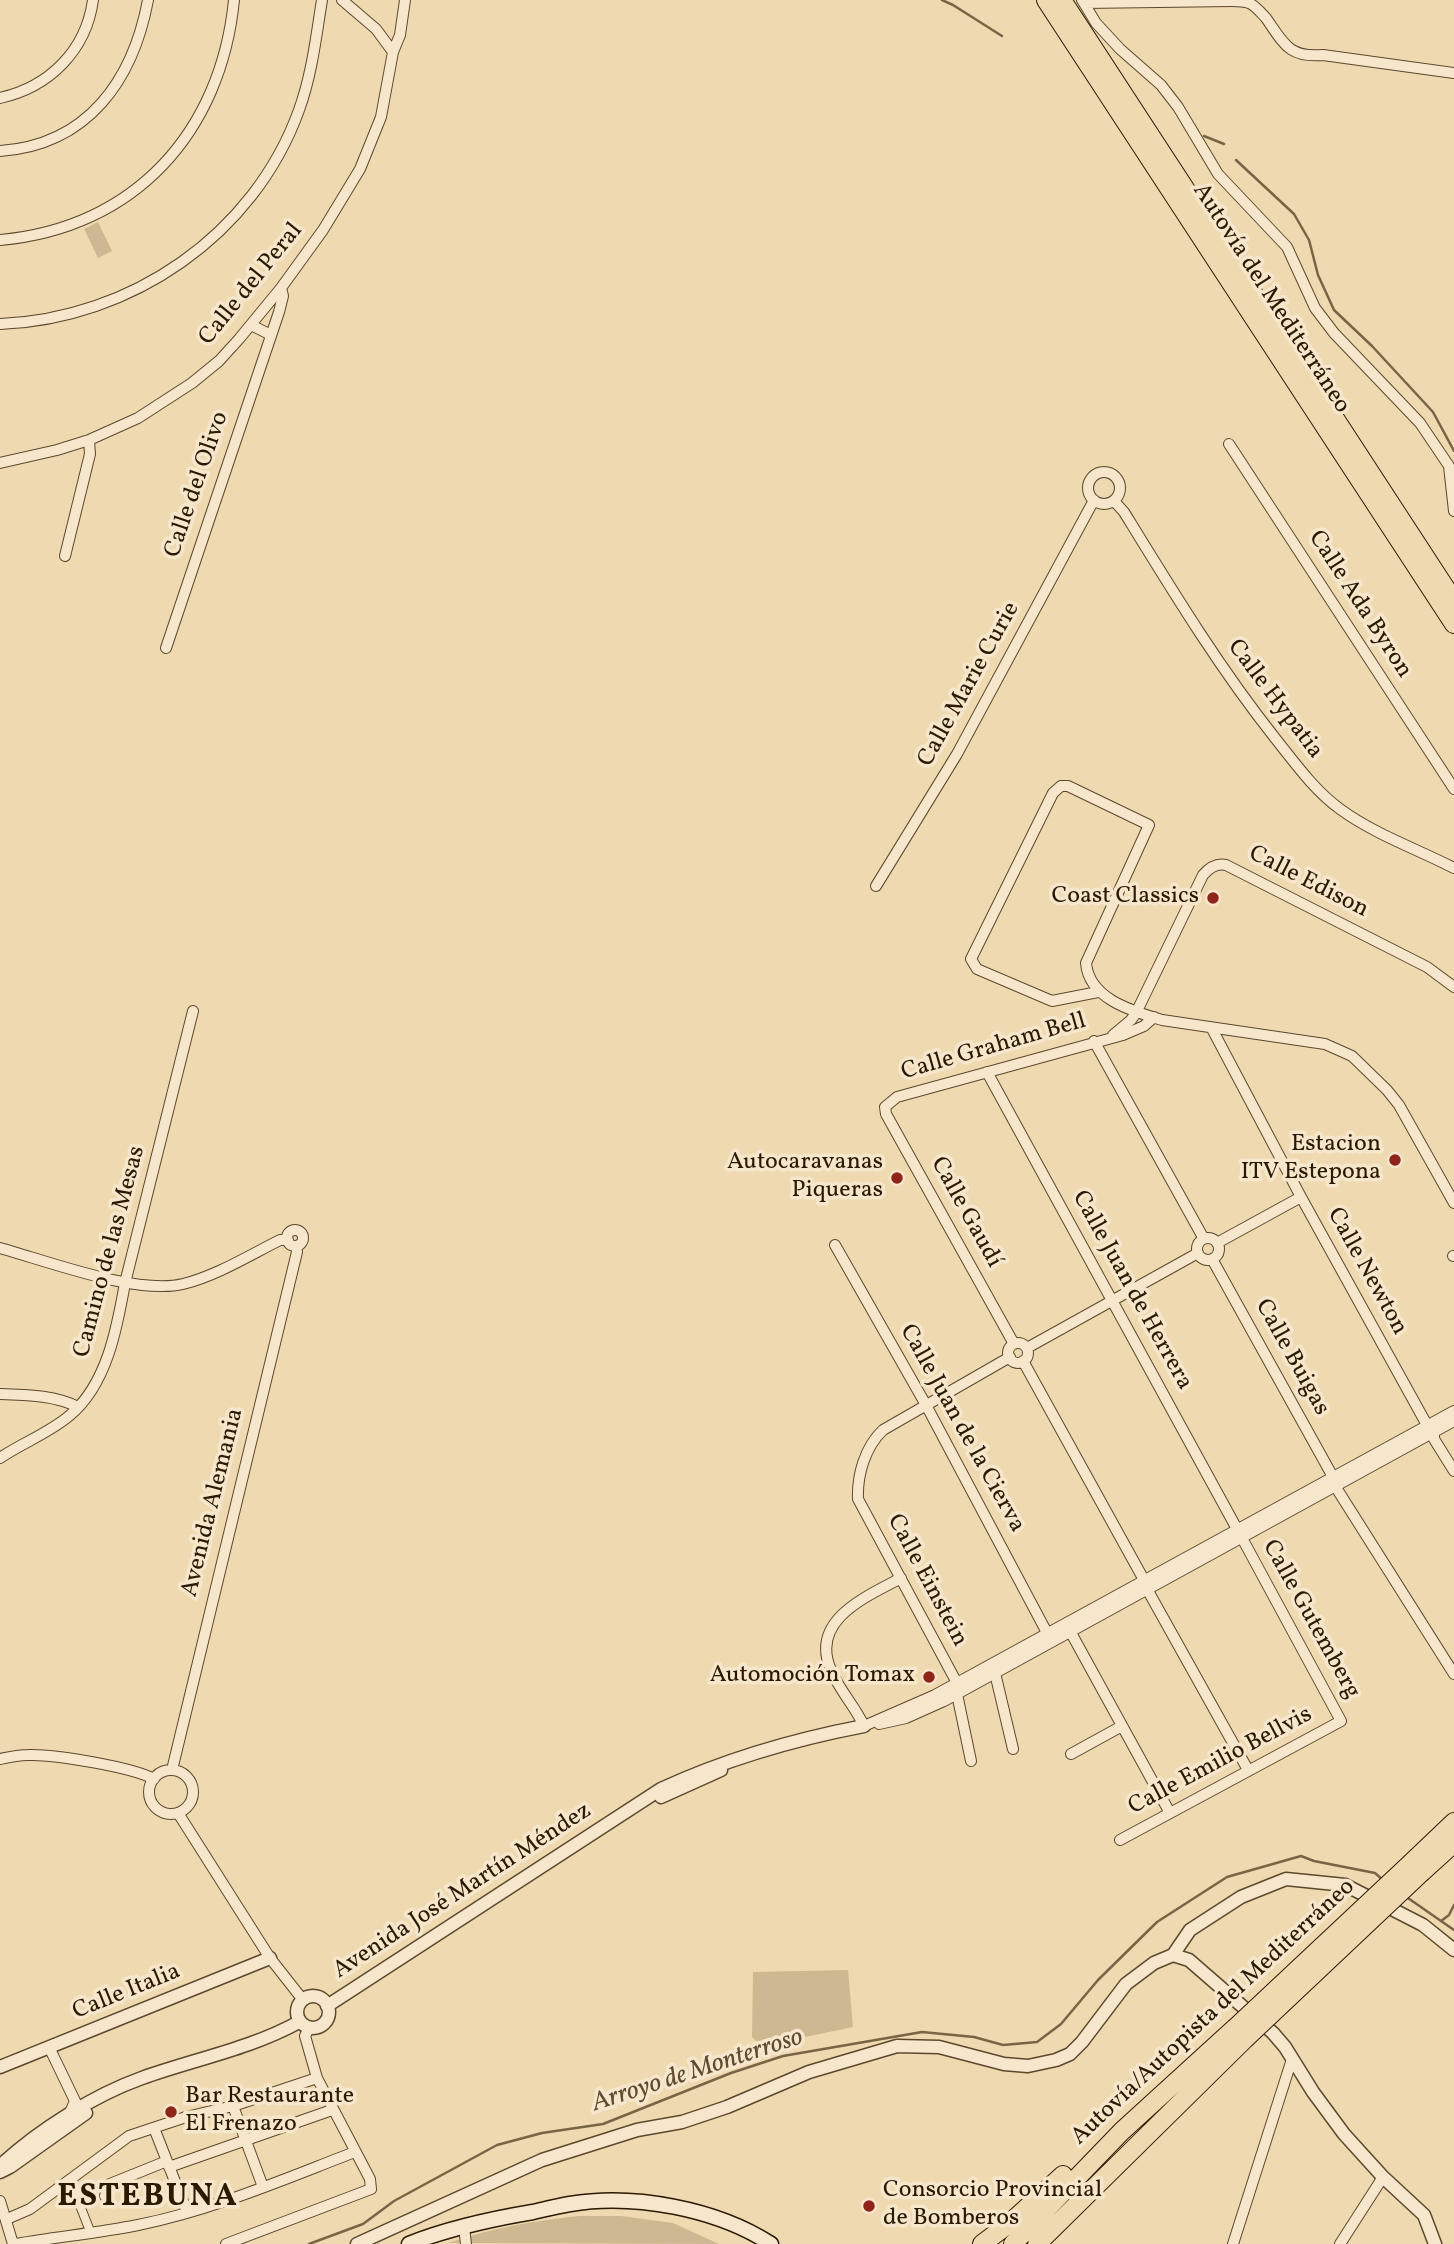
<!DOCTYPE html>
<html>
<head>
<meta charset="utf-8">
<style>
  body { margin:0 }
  canvas { display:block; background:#efd9b0 }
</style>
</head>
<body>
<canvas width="1454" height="2244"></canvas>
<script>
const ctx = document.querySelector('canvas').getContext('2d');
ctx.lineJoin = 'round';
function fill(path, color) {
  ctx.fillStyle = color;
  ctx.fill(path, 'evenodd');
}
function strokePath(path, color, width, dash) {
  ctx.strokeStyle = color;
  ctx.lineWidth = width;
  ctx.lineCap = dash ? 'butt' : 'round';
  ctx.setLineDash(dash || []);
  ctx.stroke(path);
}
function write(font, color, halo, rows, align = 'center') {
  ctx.font = font + ' Vollkorn,serif';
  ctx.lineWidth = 7;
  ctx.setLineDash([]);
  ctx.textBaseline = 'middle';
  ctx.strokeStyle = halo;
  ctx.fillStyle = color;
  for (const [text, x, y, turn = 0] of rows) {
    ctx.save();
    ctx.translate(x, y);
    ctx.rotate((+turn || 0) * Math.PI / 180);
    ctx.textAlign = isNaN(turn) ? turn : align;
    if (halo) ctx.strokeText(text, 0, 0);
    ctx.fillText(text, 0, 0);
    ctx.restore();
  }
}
const green = new Path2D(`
  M98,222L112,251L98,258L84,229Z
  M848,1970L853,2027L762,2046L752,2037L753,1972Z
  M579,2216H621L673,2223L719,2244L448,2243C491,2228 533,2221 579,2216Z`);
const stream = new Path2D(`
  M942,0L953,5L1002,36
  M1204,136L1224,144
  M1236,160L1294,214L1309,240L1318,275L1334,310L1372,346L1433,412L1454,451
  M1405,1896L1454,1930
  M1441,1921L1449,1915L1454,1905
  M309,2244L363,2224L394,2201L497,2145L542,2133L603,2124L731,2073L783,2056L922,2032L974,2037L1003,2045L1037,2042L1061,2024L1098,1980L1157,1922L1227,1877L1301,1856L1314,1861L1375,1873L1383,1880`);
const pedestrian = new Path2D(`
  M70,2180L90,2231`);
const minor = new Path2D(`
  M342,0L376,29L393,52
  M1082,0L1096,23L1120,49L1161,85L1178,107L1218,174L1287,247L1315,308L1334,333L1420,423L1449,466L1454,511
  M1084,3L1232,1C1237,1 1244,1 1249,3C1256,6 1261,13 1266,18C1284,44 1289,58 1323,55L1454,73
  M0,98C49,87 86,51 93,0
  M0,151C88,145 133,80 148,0
  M0,240C135,228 221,132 234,0
  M0,324C131,319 254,235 299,110C312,74 316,37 322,0
  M251,325L271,335
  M1229,444L1454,789
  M0,463L57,450L89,440L138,418L192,383L219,361L239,339L281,288L323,230L360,169L381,117L393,52L400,35L405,0
  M1088 488a16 16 0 1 1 32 0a16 16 0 1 1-32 0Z
  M1114,501L1124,512C1172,590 1218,666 1275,738C1295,763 1314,790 1340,809C1374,834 1417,849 1454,868
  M65,556L90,454L89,440
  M166,648L279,312L283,296L281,288
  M876,886L957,754L1094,500
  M1098,992L1052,1001L977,969L971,959L1053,793L1061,786H1068L1149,825L1086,963C1089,999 1132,1011 1162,1020L1325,1044L1352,1056L1387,1090L1399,1105L1454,1203
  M1211,1027L1301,1197L1427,1425
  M1113,1035L1131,1020L1136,1013L1203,875C1209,868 1216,863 1226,865L1427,967L1454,987
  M1094,1041L1204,1239
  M987,1072L1237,1529
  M287 1238a8 8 0 1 1 16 0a8 8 0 1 1-16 0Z
  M1197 1249a11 11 0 1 1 22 0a11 11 0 1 1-22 0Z
  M1217,1243L1301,1197
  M835,1245L926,1405L1045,1629L1046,1635
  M0,1248C47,1261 137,1295 183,1284C216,1276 250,1255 280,1240H288
  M1453,1256H1454
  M1212,1259L1333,1477
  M1008 1353a10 10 0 1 1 20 0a10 10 0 1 1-20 0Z
  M1014,1344L886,1114L885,1107L897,1097L1123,1035L1144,1026L1154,1017
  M1027,1348L1198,1253
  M1023,1361L1144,1580
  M0,1394C26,1395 54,1395 78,1407
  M1434,1432V1439L1454,1471
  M0,1458C22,1443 49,1433 69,1416C107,1385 117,1328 125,1283L193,1011
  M1335,1486L1454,1674
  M1147,1589L1248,1770
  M1070,1631L1170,1813
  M995,1673L1013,1749
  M957,1683L858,1499C857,1475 865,1447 883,1430L1010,1357
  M957,1694L971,1761
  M879,1724L906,1718L944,1701L1454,1421
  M864,1726L935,1695L1454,1411
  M864,1726C855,1706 839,1690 831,1670C809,1620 866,1597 901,1578
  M1071,1754L1122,1726
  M0,1759C9,1757 19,1755 28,1755C53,1754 132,1767 154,1779
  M172,1770L297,1252L296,1246
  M149 1792a22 22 0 1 1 44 0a22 22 0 1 1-44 0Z
  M178,1813L270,1958L303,2000
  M1120,1840L1341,1721L1242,1538
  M49,2047L75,2101L69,2115
  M233,2106L263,2187
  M154,2128L187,2212
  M169,2167L332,2110
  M105,2196L110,2184L167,2161
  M0,2201L13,2244
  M7,2219L30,2209L129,2136L186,2117L233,2106L317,2078
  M464,2227L466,2244
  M16,2244C56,2237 98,2233 138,2225C213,2210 284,2179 355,2152
  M226,2244L371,2189L370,2179L317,2078L305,2036L309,2028
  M1233,2244L1292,2059
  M1340,2244L1383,2177`);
const tertiary = new Path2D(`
  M661,1797L721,1770
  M1173,1955L1189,1960L1273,2033L1285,2047L1313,2092L1344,2134L1383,2177L1424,2215L1435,2244
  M297 2012a16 16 0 1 1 32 0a16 16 0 1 1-32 0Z
  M327,2006L661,1789C724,1760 796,1739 864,1726
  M0,2067L270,1958
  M0,2166C37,2131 94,2095 142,2078C195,2059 250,2049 299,2022
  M0,2172L10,2167L86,2113
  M357,2244L542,2160L637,2130L682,2122L727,2107L809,2072L897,2046L939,2047L1004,2064L1028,2066L1056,2060L1070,2054L1082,2042L1126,1984L1154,1963L1173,1955L1190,1930L1241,1897L1286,1879L1345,1885L1423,1925L1454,1950`);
const secondary = new Path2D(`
  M409,2244C449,2228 491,2219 533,2212C546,2209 558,2206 570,2204C634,2193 717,2209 771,2244`);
const trunk = new Path2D(`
  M1046,0L1454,624
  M1062,0L1454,601`);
const motorway = new Path2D(`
  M1412,1862L1454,1822
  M1422,1872L1454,1843
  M982,2244L1010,2223L1063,2175
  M1013,2244L1122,2131L1235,2028
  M1037,2244L1245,2039`);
const motorwayBridge = new Path2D(`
  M1235,2028L1412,1862
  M1245,2039L1422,1872`);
const markers = [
  [1213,898,7,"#8f2418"],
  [1395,1160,7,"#8f2418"],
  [897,1178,7,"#8f2418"],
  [929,1677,7,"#8f2418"],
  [171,2112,7,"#8f2418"],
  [869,2206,7,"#8f2418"]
];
const streetNames = [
  ["Calle del Peral",252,285,-51],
  ["Autovía del Mediterráneo",1270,299,57],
  ["Calle del Olivo",198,485,-71],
  ["Calle Ada Byron",1359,605,57],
  ["Calle Marie Curie",970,685,-61],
  ["Calle Hypatia",1274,700,53],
  ["Calle Edison",1308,883,27],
  ["Calle Graham Bell",994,1048,-16],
  ["Calle Gaudí",965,1213,61],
  ["Camino de las Mesas",111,1252,-75],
  ["Calle Newton",1366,1272,61],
  ["Calle Juan de Herrera",1131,1291,61],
  ["Calle Buigas",1291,1358,61],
  ["Calle Juan de la Cierva",961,1429,61],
  ["Avenida Alemania",214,1503,-76],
  ["Calle Einstein",926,1581,62],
  ["Calle Gutemberg",1310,1620,61],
  ["Calle Emilio Bellvis",1221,1762,-28],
  ["Avenida José Martín Méndez",463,1892,-33],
  ["Calle Italia",127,1993,-22],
  ["Autovía/Autopista del Mediterráneo",1214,2013,-43]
];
const poiNames = [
  ["Coast Classics",1199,898],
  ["Estacion",1381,1146],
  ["ITV Estepona",1381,1174],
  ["Autocaravanas",883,1164],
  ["Piqueras",883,1192],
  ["Automoción Tomax",915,1677],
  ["Bar Restaurante",185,2098,"left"],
  ["El Frenazo",185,2126,"left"],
  ["Consorcio Provincial",883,2192,"left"],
  ["de Bomberos",883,2220,"left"]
];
const waterNames = [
  ["Arroyo de Monterroso",698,2072,-18]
];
const districtNames = [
  ["ESTEBUNA",148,2199]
];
fill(green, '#ceb892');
strokePath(stream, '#786546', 2.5);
strokePath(pedestrian, '#5c492c', 10);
strokePath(minor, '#5c492c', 12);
strokePath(tertiary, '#5c492c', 15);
strokePath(secondary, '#2b1900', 17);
strokePath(trunk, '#2b1900', 20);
strokePath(motorway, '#2b1900', 20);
strokePath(pedestrian, '#f5e6cc', 8);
strokePath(minor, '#f5e6cc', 10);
strokePath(tertiary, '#f5e6cc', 12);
strokePath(secondary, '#f5e6cc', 14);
strokePath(trunk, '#efd9b0', 18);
strokePath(motorway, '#efd9b0', 18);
strokePath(motorwayBridge, '#2b1900', 20, []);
strokePath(motorwayBridge, '#efd9b0', 18);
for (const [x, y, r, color] of markers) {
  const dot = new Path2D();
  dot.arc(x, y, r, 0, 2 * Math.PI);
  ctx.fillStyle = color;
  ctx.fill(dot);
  strokePath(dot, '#f5e6cc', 2.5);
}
write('24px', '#2b1900', '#f5e6cc', streetNames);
write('24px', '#2b1900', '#f5e6cc', poiNames, 'right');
write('italic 26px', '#5f4c2e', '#f5e6cc', waterNames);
ctx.letterSpacing = '2px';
write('bold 32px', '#2b1900', '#f5e6cc', districtNames);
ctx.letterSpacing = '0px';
</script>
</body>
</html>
